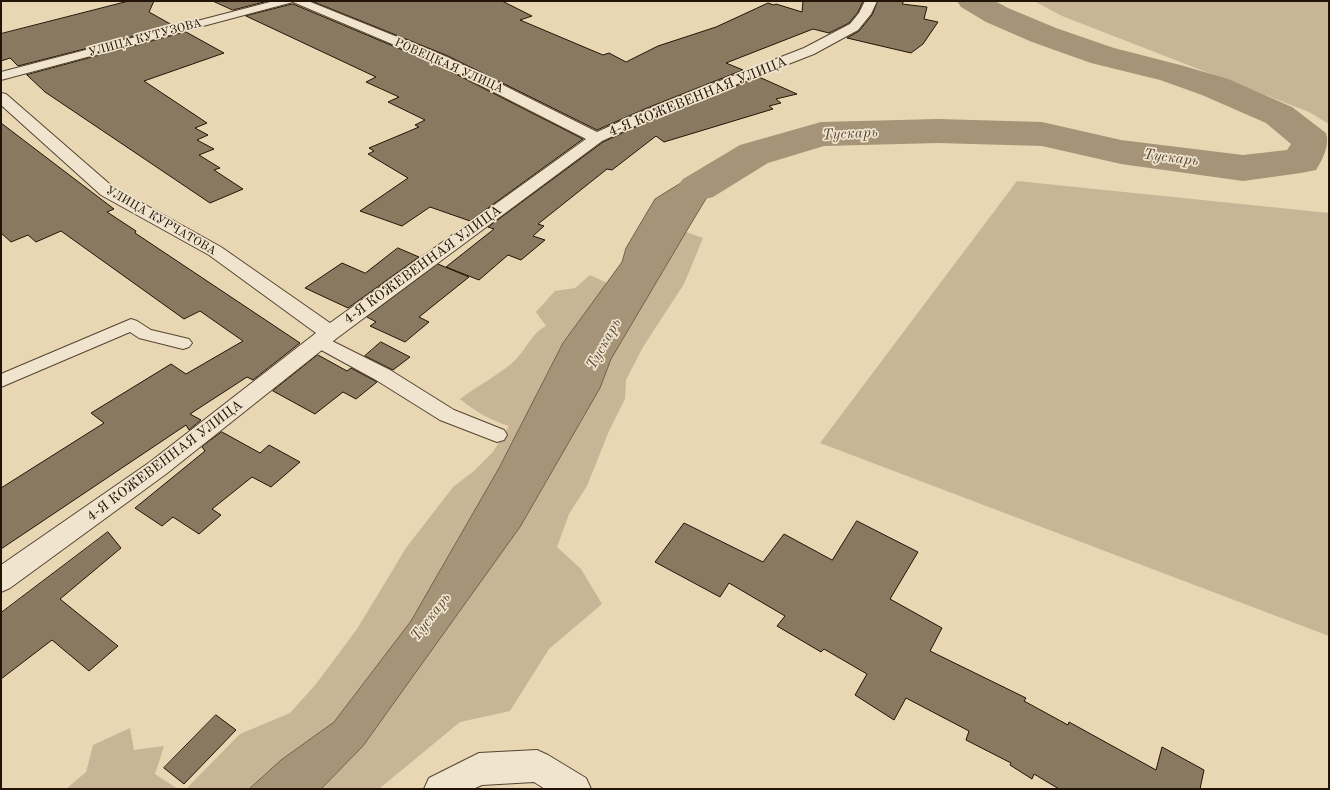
<!DOCTYPE html>
<html>
<head>
<meta charset="utf-8">
<style>
  body { margin:0 }
  #map { position:relative; width:1330px; height:790px; overflow:hidden; background:#e9d6b3; font-family:"Old Standard TT",serif }
  canvas { display:block }
  .frame { position:absolute; inset:0; border:2px solid #221406; pointer-events:none }
</style>
</head>
<body>
<div id="map">
<canvas width="1330" height="790"></canvas>
<div class="frame"></div>
</div>
<script>
const ctx = document.querySelector('canvas').getContext('2d');
ctx.lineJoin = 'round';
function fill(path, color) {
  ctx.fillStyle = color;
  ctx.fill(path, 'evenodd');
}
function strokePath(path, color, width, dash) {
  ctx.strokeStyle = color;
  ctx.lineWidth = width;
  ctx.lineCap = dash ? 'butt' : 'round';
  ctx.setLineDash(dash || []);
  ctx.stroke(path);
}
function write(font, color, halo, rows, align = 'center') {
  ctx.font = font + ' "Old Standard TT",serif';
  ctx.lineWidth = 3.5;
  ctx.setLineDash([]);
  ctx.textBaseline = 'middle';
  ctx.strokeStyle = halo;
  ctx.fillStyle = color;
  for (const [text, x, y, turn = 0] of rows) {
    ctx.save();
    ctx.translate(x, y);
    ctx.rotate((+turn || 0) * Math.PI / 180);
    ctx.textAlign = isNaN(turn) ? turn : align;
    if (halo) ctx.strokeText(text, 0, 0);
    ctx.fillText(text, 0, 0);
    ctx.restore();
  }
}
const green = new Path2D(`
  M1034,1H1329V124L1309,112L1062,16Z
  M1017,181L1329,213V636L820,443Z
  M686,232L703,238L684,284L643,347L626,380L625,399L609,431L587,486L569,514L557,547L581,569L602,604L549,649L510,711L460,722L379,789H321L363,746L520,527L600,388L611,359Z
  M590,275L607,283L563,343L499,468L411,621L334,722L281,760L249,789H186L240,734L290,713L316,684L357,629L406,548L453,487L474,471L493,452L509,426C490,420 476,412 460,399C476,387 495,377 511,364C525,353 530,334 546,326L536,312L555,291L575,288Z
  M130,728L134,750L164,746L155,774L178,789H66L86,772L93,745Z`);
const water = new Path2D(`
  M884,125H917L919,136H866L808,138L768,150L757,160L707,197L686,232L611,359L600,388L520,527L363,746L321,789H249L281,760L334,722L411,621L499,468L563,343L622,262L626,248L655,199L737,148L795,131L844,130L857,133H873Z`);
const river = new Path2D(`
  M957,1H995L1008,8L1056,28L1114,48L1184,66L1228,79L1292,107L1326,133C1330,145 1323,159 1316,170L1301,173L1243,181L1121,164L1042,146L938,143L824,146L768,163L713,197L698,201L683,197L676,188L683,179L740,145L821,122L938,119L1042,122L1121,140L1243,155L1287,150L1291,144L1266,123L1202,95L1160,80L1091,63L1032,42L986,22L961,7Z`);
const building = new Path2D(`
  M129,1H154L149,12L174,26L18,66L10,58L1,61V34Z
  M213,1H268L233,10Z
  M312,1H502L532,16L520,20L603,55L609,53L626,62L658,46L716,27L768,3L774,5L776,4L802,12L803,1H863L858,12L849,23L829,33L813,29L726,63L743,70L647,108L597,130L448,56Z
  M878,1H904L902,4L927,7L924,19L938,22L923,44L911,53L847,38L859,31L872,15Z
  M293,4L436,64L583,139L470,221L430,207L402,226L360,211L408,178L368,154L374,151L369,148L419,127L415,125L425,120L388,102L399,97L366,82L376,77L246,16Z
  M186,32L224,53L144,81L207,123L195,128L208,135L197,140L214,149L199,155L220,168L214,170L243,189L210,203L45,92L27,75Z
  M759,77L797,94L776,99L781,103L769,106L773,109L664,142L656,136L612,170L607,169L538,224L544,226L533,236L545,240L521,260L508,255L479,280L446,267L494,229L488,227L603,142L659,116Z
  M1,123L114,209L107,212L136,231L135,233L300,343L253,380L247,377L190,414L201,420L189,430L186,425L1,549V488L104,423L91,413L171,364L186,374L243,341L200,311L184,319L61,231L36,242L28,235L11,242L1,233Z
  M398,248L419,257L348,308L305,288L342,263L365,273Z
  M438,264L469,277L419,317L429,322L405,342L370,326L376,322L367,317Z
  M381,342L410,357L393,370L365,356Z
  M318,355L347,371L351,368L377,382L356,399L343,392L315,414L273,391Z
  M222,432L260,453L269,445L300,462L271,487L252,477L212,509L221,515L199,534L173,517L162,526L135,508L205,451L202,447Z
  M857,521L918,552L890,599L942,628L930,651L1026,698L1024,701L1068,725L1069,722L1156,770L1162,747L1204,770L1200,789H1059L1034,774L1032,779L1010,765L1011,763L966,740L969,731L906,698L894,720L855,695L867,674L824,649L821,652L777,626L785,616L729,583L720,597L655,562L684,523L763,562L784,534L832,560Z
  M108,532L121,548L60,599L118,646L89,671L52,640L1,679V613Z
  M216,715L236,730L184,784L164,768Z`);
const lane = new Path2D(`
  M131,319L137,321L151,330L189,339L192,343L189,347L183,349L139,338L130,332L1,387V374Z
  M320,336L326,338L390,370L454,410L504,430L507,435L504,440L497,442L440,420L376,380L314,346L311,342L314,338Z`);
const street = new Path2D(`
  M274,1H308L447,57L597,132L648,109L804,48L850,24L859,13L865,1H877L871,14L858,30L814,54L658,115L602,141L337,338L166,474L10,588L1,592V565L150,462L316,333L209,255L101,195L1,105V93L6,94L113,187L221,247L330,323L586,139L437,63L293,2L1,80V72Z
  M537,750L548,755L586,778L591,789H545L534,782L482,785L473,789H424L429,778L479,753Z`);
const farStreetnames = [
  ["УЛИЦА КУТУЗОВА",145,38,-15],
  ["РОВЕЦКАЯ УЛИЦА",449,66,24],
  ["УЛИЦА КУРЧАТОВА",161,221,30]
];
const streetNames = [
  ["4-Я КОЖЕВЕННАЯ УЛИЦА",698,97,-22],
  ["4-Я КОЖЕВЕННАЯ УЛИЦА",423,265,-36],
  ["4-Я КОЖЕВЕННАЯ УЛИЦА",165,461,-37]
];
const waterNames = [
  ["Тускарь",850,134,-3],
  ["Тускарь",1171,158,7],
  ["Тускарь",604,344,-61],
  ["Тускарь",431,617,-53]
];
fill(green, '#c7b596');
fill(water, '#a59478');
strokePath(water, '#71614a', 1);
fill(river, '#a59478');
fill(building, '#897960');
strokePath(building, '#221406', 1);
strokePath(lane, '#544431', 2);
strokePath(street, '#544431', 2);
fill(lane, '#f1e4ce');
fill(street, '#f1e4ce');
write('12px', '#221406', '#f1e4ce', farStreetnames);
write('14px', '#221406', '#f1e4ce', streetNames);
write('italic 15px', '#564734', '#f1e4ce', waterNames);
</script>
</body>
</html>
